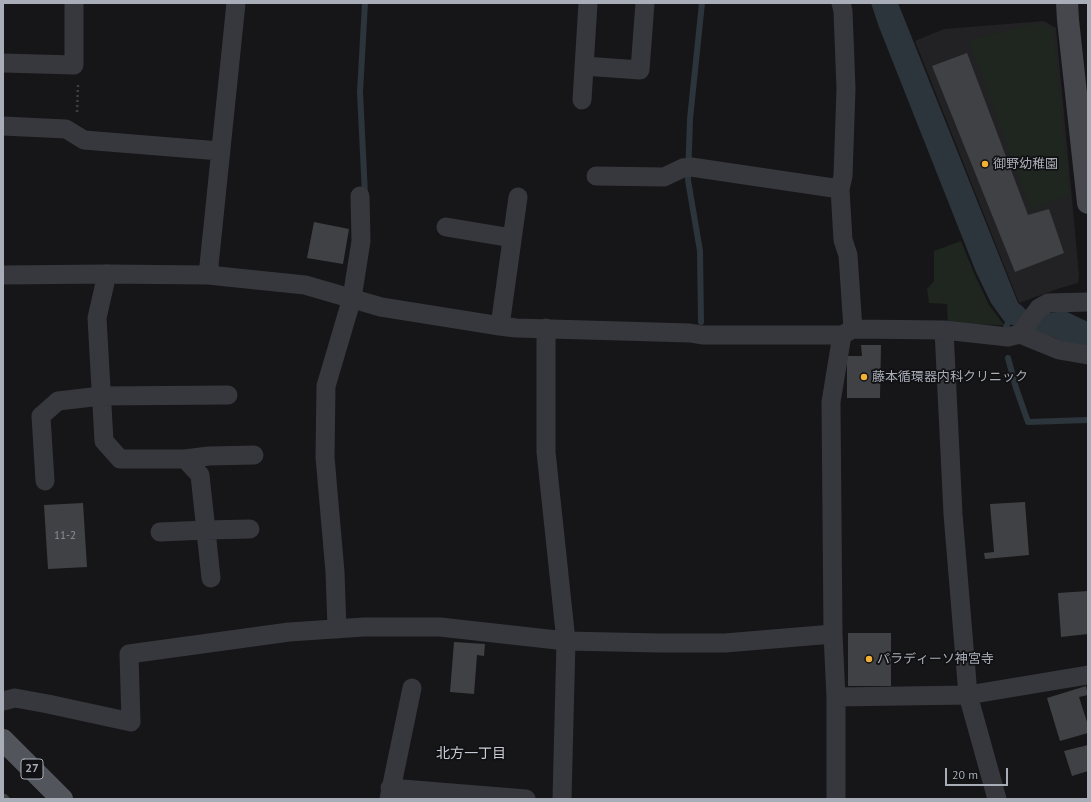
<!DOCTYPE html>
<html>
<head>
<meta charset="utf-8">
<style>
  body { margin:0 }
  #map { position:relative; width:1091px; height:802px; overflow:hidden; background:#161618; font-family:"PT Sans",sans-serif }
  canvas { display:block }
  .frame { position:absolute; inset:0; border:4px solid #a8adb8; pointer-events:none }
  .scale { position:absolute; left:945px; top:768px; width:63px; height:18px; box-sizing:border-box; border:2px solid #a8adb8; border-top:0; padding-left:5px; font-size:12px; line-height:14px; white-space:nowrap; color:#a8adb8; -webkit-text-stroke:3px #111113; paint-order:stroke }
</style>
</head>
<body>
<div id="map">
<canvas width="1091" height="802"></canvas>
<div class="frame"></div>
<div class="scale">20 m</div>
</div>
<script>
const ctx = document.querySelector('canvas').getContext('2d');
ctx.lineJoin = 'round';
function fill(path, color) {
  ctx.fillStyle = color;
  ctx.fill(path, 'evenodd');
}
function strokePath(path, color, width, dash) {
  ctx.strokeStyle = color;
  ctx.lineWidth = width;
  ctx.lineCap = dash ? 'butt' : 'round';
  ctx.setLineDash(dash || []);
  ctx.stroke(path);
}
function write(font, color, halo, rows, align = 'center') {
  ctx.font = font + ' "PT Sans","Noto Sans JP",sans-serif';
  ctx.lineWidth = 3.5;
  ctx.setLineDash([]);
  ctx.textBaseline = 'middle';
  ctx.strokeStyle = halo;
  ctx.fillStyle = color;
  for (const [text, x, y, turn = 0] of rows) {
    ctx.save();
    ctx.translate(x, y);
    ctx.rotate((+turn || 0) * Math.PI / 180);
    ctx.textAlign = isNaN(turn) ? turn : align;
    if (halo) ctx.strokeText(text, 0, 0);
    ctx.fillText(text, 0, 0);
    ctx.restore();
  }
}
const built = new Path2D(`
  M1044,21L1056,28L1079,275L1078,283L1057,289L1019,303L915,41L944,29Z`);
const green = new Path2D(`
  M1042,22L1053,30L1069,195L1031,209L969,40Z
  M961,241L974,273L989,305L1004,325L948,324L947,304L929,303L927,289L934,281V251Z`);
const water = new Path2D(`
  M871,3H898L1018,303L1022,306L1026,310L1050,313L1065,311L1084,320L1088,322V347L1068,344L1055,338L1012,325L1004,321L991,303L976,272L879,27Z`);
const stream = new Path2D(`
  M365,195L360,92L365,3
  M701,322L700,251L688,180L690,119L702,3
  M1006,327L1011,316
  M1008,358L1016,388L1028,422L1088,420`);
const building = new Path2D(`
  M967,53L1028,215L1049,209L1064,253L1015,272L932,66Z
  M314,222L349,229L343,264L307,258Z
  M861,345H881L880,398H847V356H862Z
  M1025,502L1029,555L985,559L984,553L994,552L990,504Z
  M83,503L87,567L48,569L44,505Z
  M1088,591V634L1061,637L1058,593Z
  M848,633H891V686H848Z
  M454,642L485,644L484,656L477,655L474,694L450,692Z
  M1086,686L1088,695L1079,697L1088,725V733L1060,741L1047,698Z
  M1088,745V771L1072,776L1064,751Z
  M3,794H6L11,799H3Z`);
const path = new Path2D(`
  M77,112L78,85`);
const street = new Path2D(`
  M841,3L843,11L846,89L843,176L840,189L843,240L848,255L853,329
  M3,63L74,65V3
  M584,66L640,70L645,3
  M582,100L588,3
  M3,126L66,129L84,140L220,151
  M596,176L664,177L683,168L691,167L840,189
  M446,227L512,238
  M107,274L97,318L104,441L120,459H185L200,475L211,578
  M3,275L107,274L208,275L305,285L381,307L500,326L516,328L690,333L702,335H842L853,329L944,330L1008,337L1020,334L1039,308L1048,303L1088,302
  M208,275L236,3
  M500,326L518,197
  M546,328V452L566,641L562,799
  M944,330L953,514L968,695L997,799
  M1020,334L1059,350L1088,355
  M185,459L209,456L254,455
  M45,481L41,416L58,401L101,396L228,395
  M160,532L206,530L250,529
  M337,629L335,572L325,457L326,386L352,298L361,241L360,196
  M836,697L968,695L1088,675
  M3,701L15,698L48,704L131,722L129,654L289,632L364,627H440L566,641L659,643H725L833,634
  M390,788L526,799
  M389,799L412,688
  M836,799V697L833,634L831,402L842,335`);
const secondary = new Path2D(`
  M1067,3L1068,20L1088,203`);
const primary = new Path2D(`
  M3,740L62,799`);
const markers = [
  [985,164,4,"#f2b134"],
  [864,377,4,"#f2b134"],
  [869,659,4,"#f2b134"]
];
const numberNames = [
  ["11-2",65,536]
];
const shields = [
  [32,769,22]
];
const shieldNames = [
  ["27",32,769]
];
const poiNames = [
  ["御野幼稚園",993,164],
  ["藤本循環器内科クリニック",872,377],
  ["パラディーソ神宮寺",877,659]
];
const neighbourhoodNames = [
  ["北方一丁目",471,754]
];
fill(built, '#222225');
fill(green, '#1e261f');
fill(water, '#2c353c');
strokePath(stream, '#2c353c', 6);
fill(building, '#404145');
strokePath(path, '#3d3f44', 2.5, [2, 3]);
strokePath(street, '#37383d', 19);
strokePath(secondary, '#45474d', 22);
strokePath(primary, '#53555c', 22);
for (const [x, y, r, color] of markers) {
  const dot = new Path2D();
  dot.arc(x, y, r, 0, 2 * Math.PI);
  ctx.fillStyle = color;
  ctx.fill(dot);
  strokePath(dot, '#111113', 1.5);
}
write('11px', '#8e929b', null, numberNames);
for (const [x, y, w] of shields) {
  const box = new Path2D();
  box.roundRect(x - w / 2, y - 10, w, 20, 3);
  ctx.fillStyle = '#111113';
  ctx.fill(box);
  strokePath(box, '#a8adb8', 1);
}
write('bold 12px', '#a8adb8', null, shieldNames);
write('13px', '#a8adb8', '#111113', poiNames, 'left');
write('14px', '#c9ccd4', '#111113', neighbourhoodNames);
</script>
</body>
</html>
